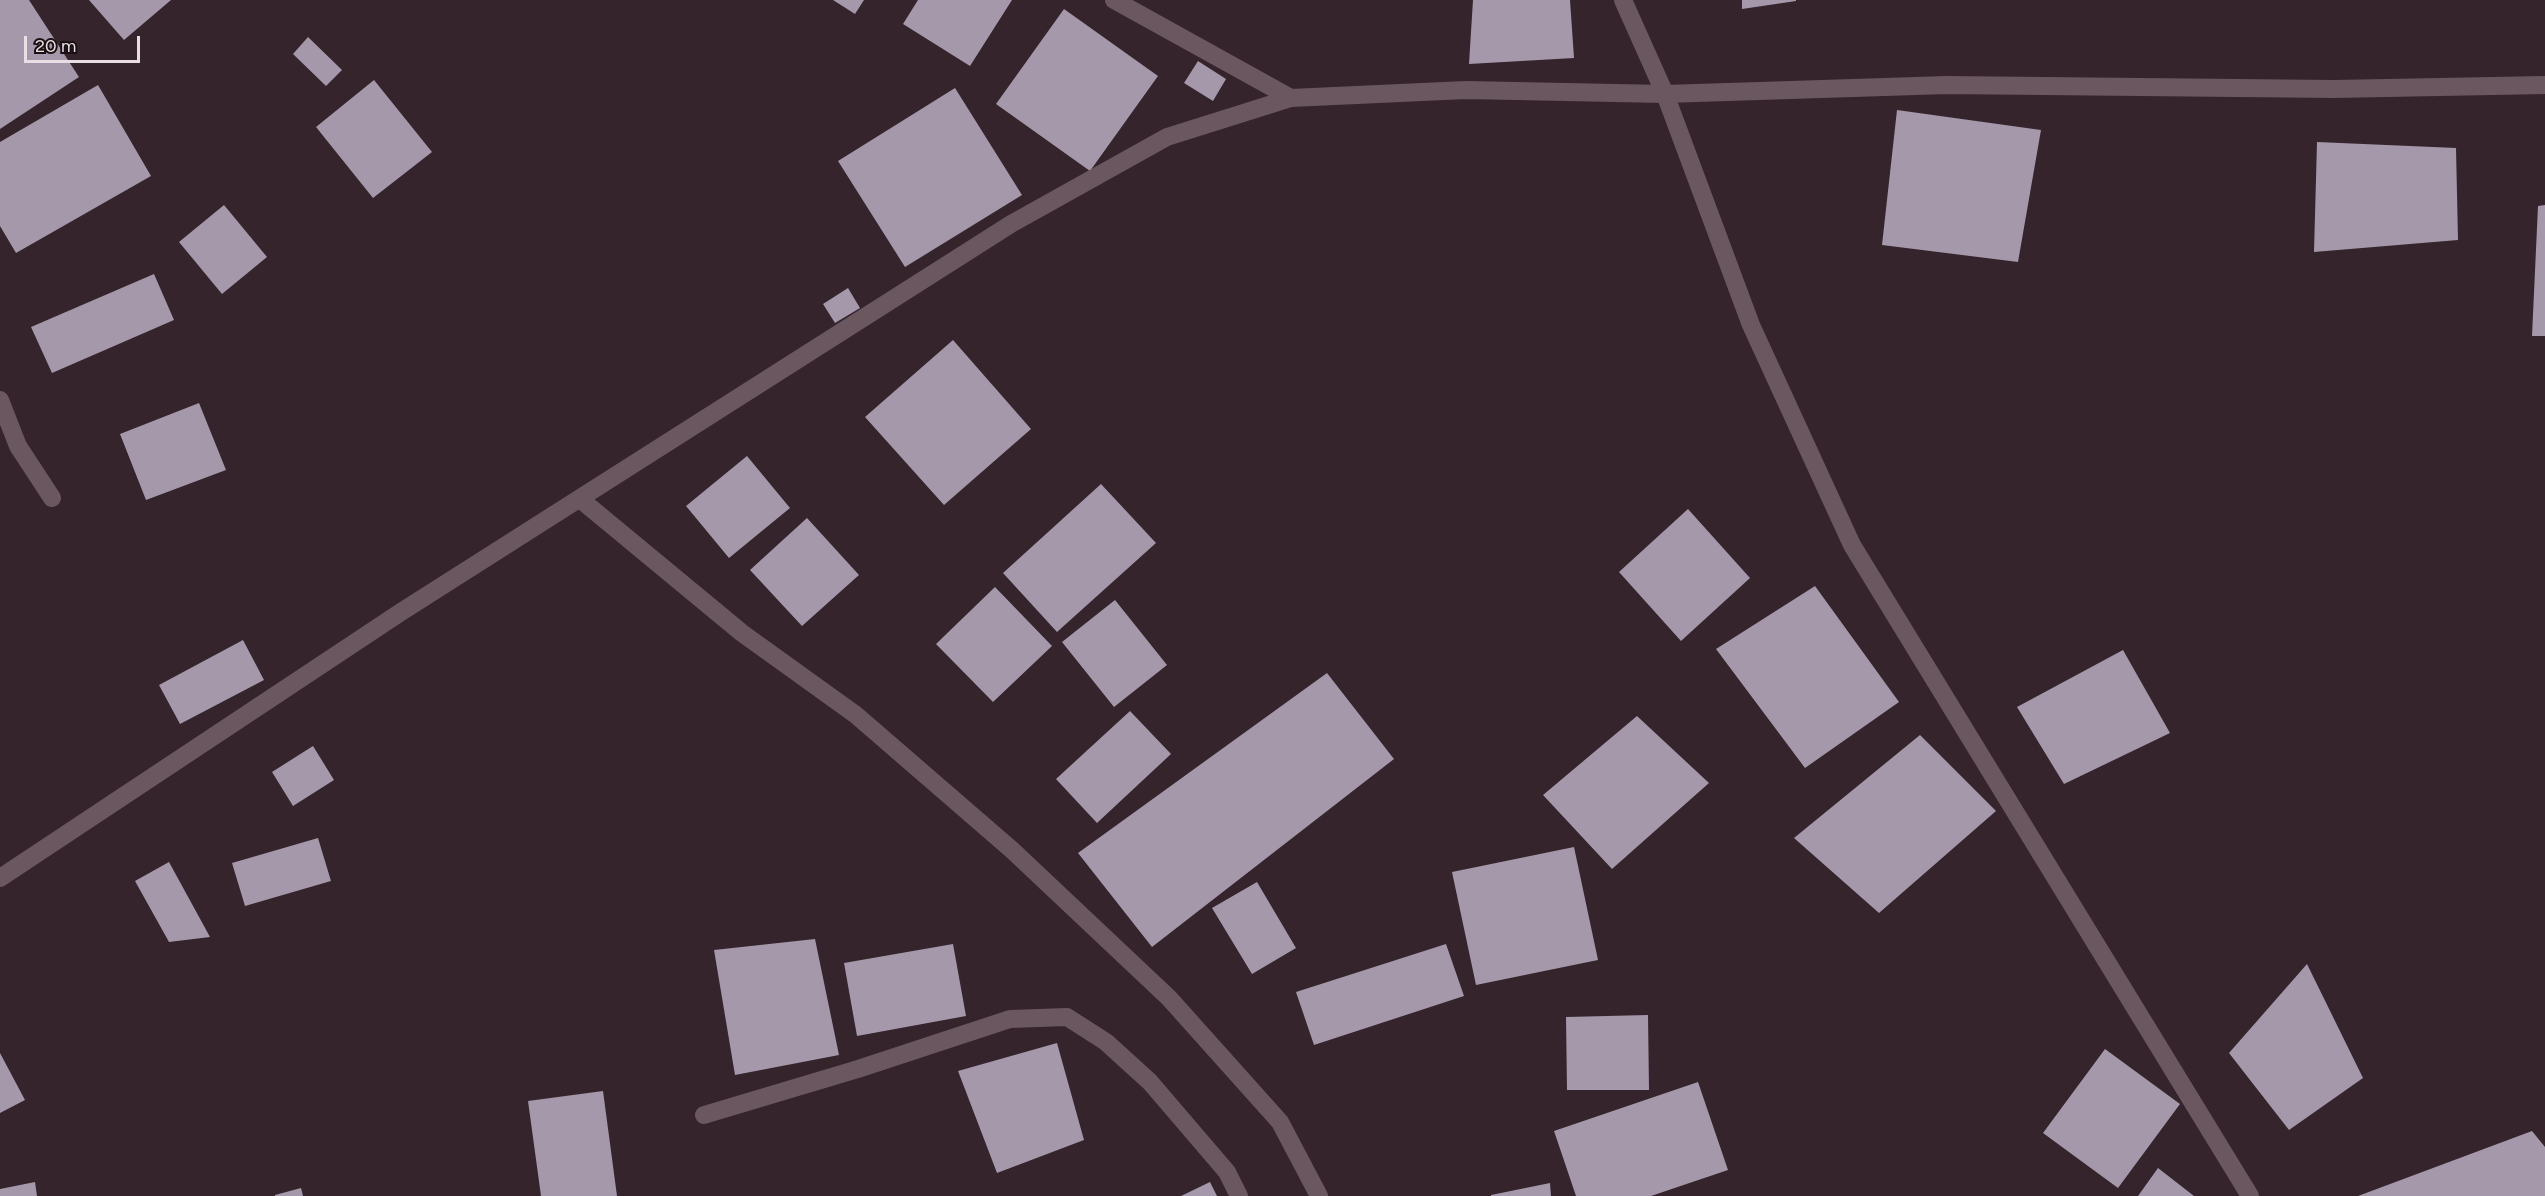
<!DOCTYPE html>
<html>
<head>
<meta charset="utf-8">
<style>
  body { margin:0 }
  #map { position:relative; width:2545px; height:1196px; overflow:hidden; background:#35242c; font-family:Figtree,sans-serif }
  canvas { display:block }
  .scale { position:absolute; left:24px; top:36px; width:116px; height:27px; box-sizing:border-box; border:3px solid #e9dee3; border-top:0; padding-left:8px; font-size:18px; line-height:21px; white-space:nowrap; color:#e9dee3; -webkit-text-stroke:4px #181013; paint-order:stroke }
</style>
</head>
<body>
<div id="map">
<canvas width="2545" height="1196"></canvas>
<div class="scale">20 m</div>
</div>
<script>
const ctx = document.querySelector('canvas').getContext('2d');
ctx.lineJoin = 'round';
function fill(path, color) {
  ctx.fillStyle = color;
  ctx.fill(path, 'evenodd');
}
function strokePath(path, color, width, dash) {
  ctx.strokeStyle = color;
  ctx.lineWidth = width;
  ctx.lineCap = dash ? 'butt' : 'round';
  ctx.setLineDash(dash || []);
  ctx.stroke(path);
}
const building = new Path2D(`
  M0,0H29L79,77L0,129Z
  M89,0H171L124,40Z
  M833,0H864L855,14Z
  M918,0H1012L970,66L903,24Z
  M1473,0H1570L1574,58L1469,64Z
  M1742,0H1796V1L1742,9Z
  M1064,9L1158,76L1090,171L996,104Z
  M308,37L342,70L326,86L293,54Z
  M1198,61L1226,79L1213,101L1184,83Z
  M374,80L432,152L373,198L316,127Z
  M98,85L151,176L16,253L0,226V142Z
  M955,88L1022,195L905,267L838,161Z
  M1897,110L2041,130L2018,262L1882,245Z
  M2317,142L2456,148L2458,240L2314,252Z
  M224,205L267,257L222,294L179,242Z
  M2545,205V336H2532L2538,206Z
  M154,274L174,320L52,373L31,327Z
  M848,288L860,308L835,323L823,304Z
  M953,340L1031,429L944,505L865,417Z
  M199,403L226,470L146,500L120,434Z
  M747,456L790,508L729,558L686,506Z
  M1101,484L1156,543L1057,632L1003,573Z
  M1688,509L1750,578L1681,641L1619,572Z
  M807,518L859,575L802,626L750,570Z
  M1815,586L1899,702L1805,768L1716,649Z
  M995,587L1052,646L993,702L936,644Z
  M1115,600L1167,665L1114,707L1062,642Z
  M243,640L264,680L180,724L159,685Z
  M2123,650L2170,733L2064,784L2017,707Z
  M1327,673L1394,759L1152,947L1078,853Z
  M1130,711L1171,754L1097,823L1056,779Z
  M1637,716L1709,783L1612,869L1543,795Z
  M1920,735L1996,811L1879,913L1794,838Z
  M313,746L334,780L293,806L272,772Z
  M318,838L331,881L245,906L232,863Z
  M1574,847L1598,960L1476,985L1452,872Z
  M169,862L210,937L169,942L135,881Z
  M1257,882L1296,948L1252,974L1212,908Z
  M815,939L839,1055L735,1075L714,950Z
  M953,944L966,1016L857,1036L844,963Z
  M1446,944L1464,996L1314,1045L1296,992Z
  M2307,964L2363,1078L2289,1130L2229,1053Z
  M1648,1015L1649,1090H1567L1566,1017Z
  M1057,1043L1084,1140L997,1173L958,1071Z
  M2105,1049L2180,1104L2118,1188L2043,1133Z
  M0,1053L25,1100L0,1113Z
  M1698,1082L1728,1170L1651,1196H1576L1554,1131Z
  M603,1091L617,1196H541L528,1101Z
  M2532,1131L2545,1147V1196H2358Z
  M2158,1168L2194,1196H2138Z
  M35,1182L37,1196H0V1189Z
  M1210,1182L1217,1196H1181Z
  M1550,1183L1551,1196H1491V1195Z
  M301,1188L303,1196H275V1195Z`);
const minor = new Path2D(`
  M1114,0L1291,98
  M1623,0L1665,94L1751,325L1852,545L2250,1196
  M0,400L18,446L52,498
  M580,499L742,633L856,715L1012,850L1169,998L1280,1122L1319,1196
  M0,878L401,612L1011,224L1167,137L1291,98L1466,90L1665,94L1947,85L2334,89L2545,85
  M704,1115L858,1069L1010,1019L1067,1017L1106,1042L1150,1082L1227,1172L1239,1196`);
fill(building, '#a498aa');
strokePath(minor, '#6b5760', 18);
</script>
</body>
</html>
